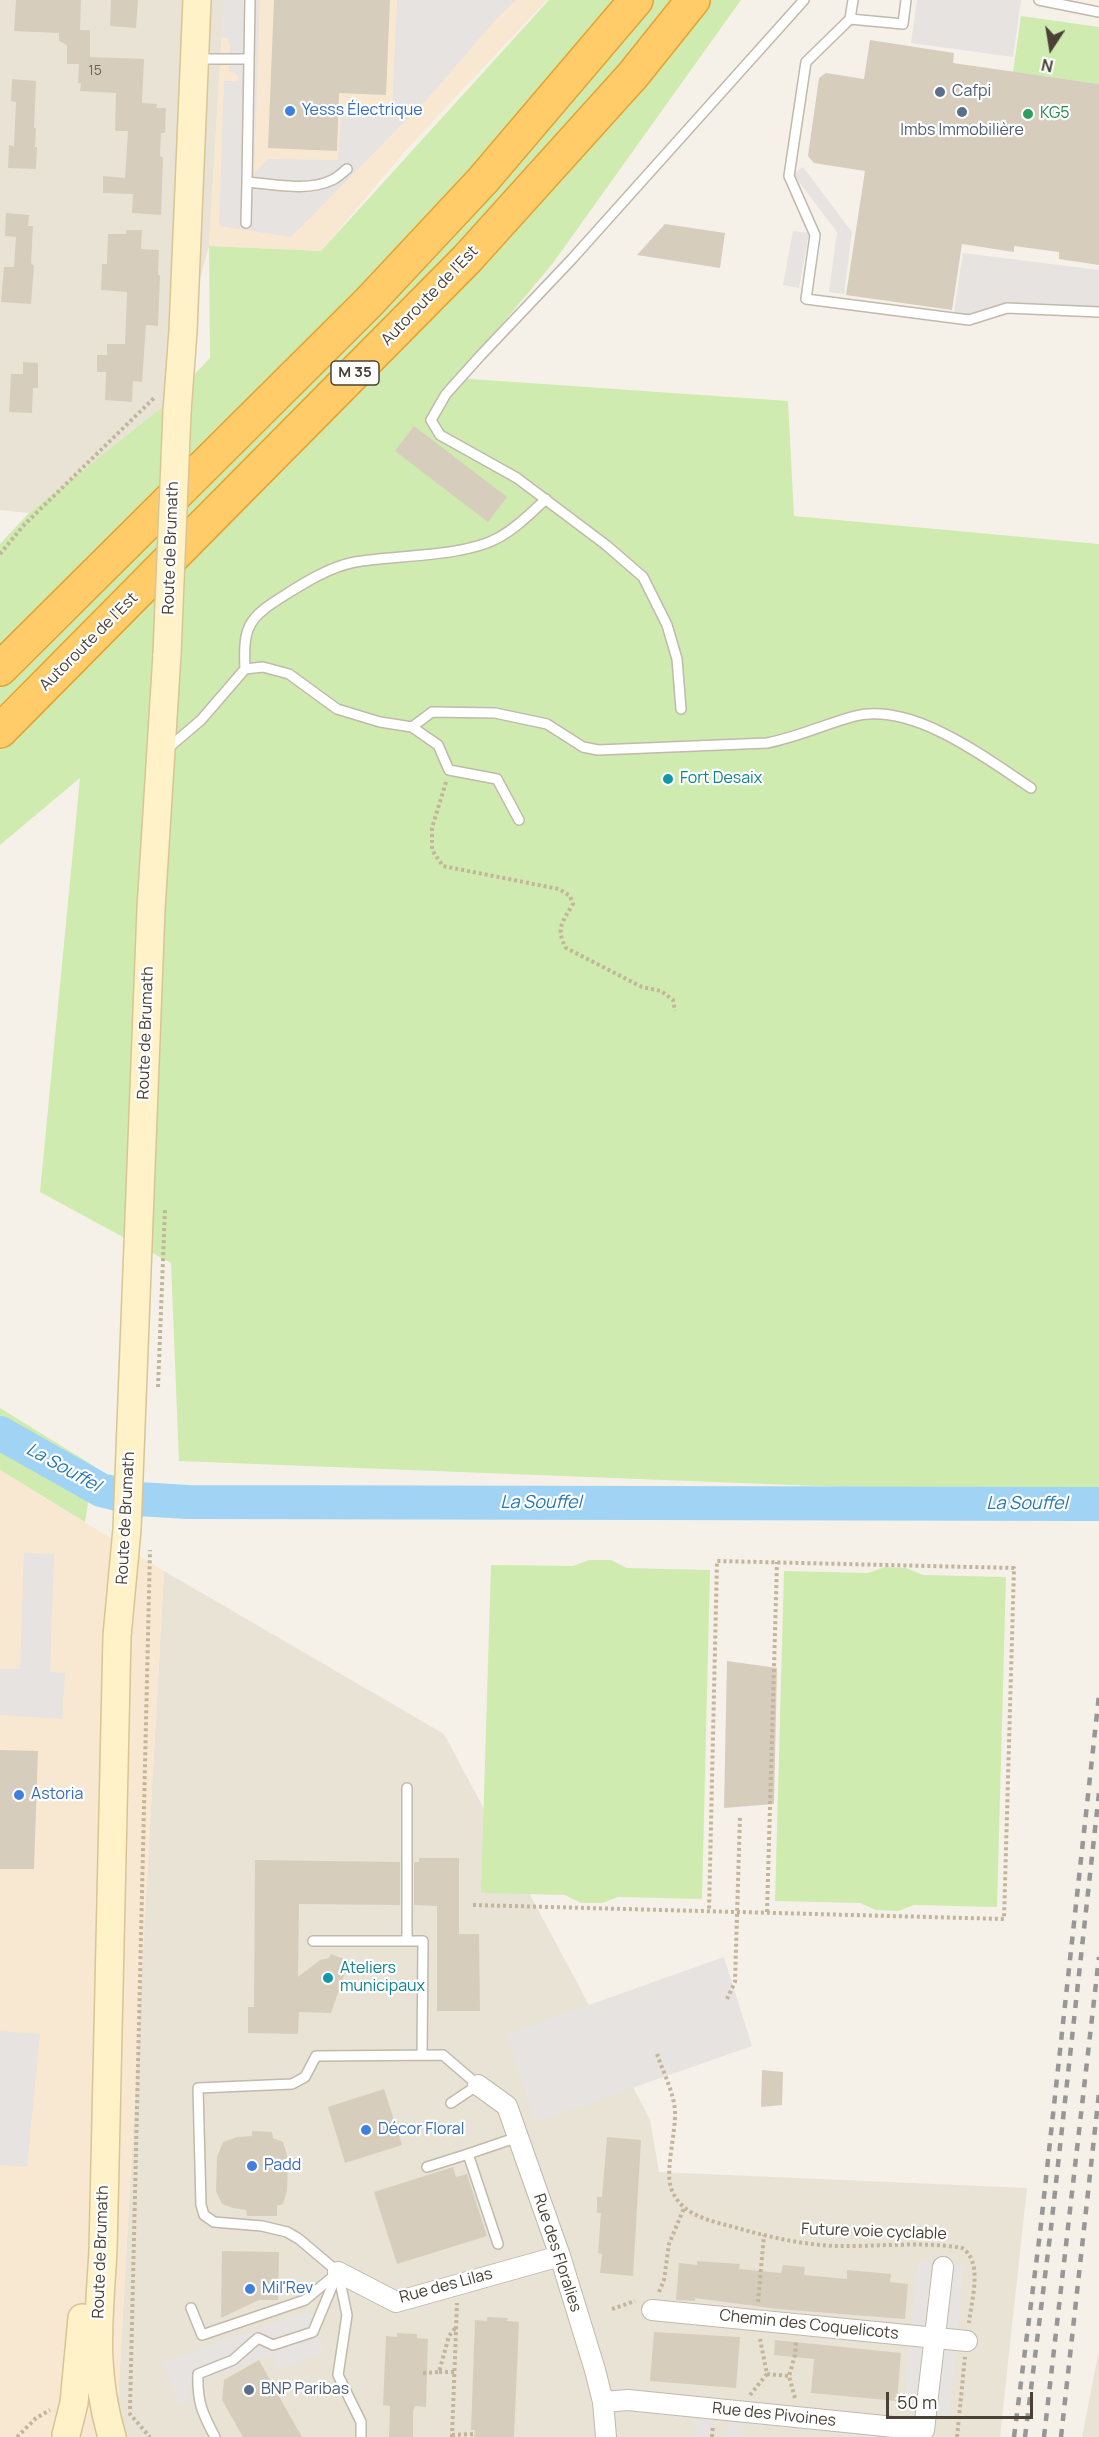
<!DOCTYPE html>
<html>
<head>
<meta charset="utf-8">
<style>
  body { margin:0 }
  #map { position:relative; width:1099px; height:2437px; overflow:hidden; background:#f5f1e8; font-family:Manrope,sans-serif }
  canvas { display:block }
  .north { position:absolute; left:1021px; top:18px; width:60px; height:60px; -webkit-text-stroke:4px #fff; paint-order:stroke; rotate:192deg; font-size:16px; font-weight:700; line-height:24px; text-align:center; color:#494136 }
  .north::after { content:''; display:block; margin:auto; width:21px; height:27px; background:#494136; clip-path:polygon(50% 0,100% 100%,50% 72%,0 100%) }
  .scale { position:absolute; left:886px; top:2392px; width:147px; height:27px; box-sizing:border-box; border:3px solid #494136; border-top:0; padding-left:8px; font-size:18px; line-height:21px; white-space:nowrap; color:#494136; -webkit-text-stroke:4px #fff; paint-order:stroke }
</style>
</head>
<body>
<div id="map">
<canvas width="1099" height="2437"></canvas>
<div class="north">N</div>
<div class="scale">50 m</div>
</div>
<script>
const ctx = document.querySelector('canvas').getContext('2d');
ctx.lineJoin = 'round';
function fill(path, color) {
  ctx.fillStyle = color;
  ctx.fill(path, 'evenodd');
}
function strokePath(path, color, width, dash) {
  ctx.strokeStyle = color;
  ctx.lineWidth = width;
  ctx.lineCap = dash ? 'butt' : 'round';
  ctx.setLineDash(dash || []);
  ctx.stroke(path);
}
function write(font, color, halo, rows, align = 'center') {
  ctx.font = font + ' Manrope,sans-serif';
  ctx.lineWidth = 4.5;
  ctx.setLineDash([]);
  ctx.textBaseline = 'middle';
  ctx.strokeStyle = halo;
  ctx.fillStyle = color;
  for (const [text, x, y, turn = 0] of rows) {
    ctx.save();
    ctx.translate(x, y);
    ctx.rotate((+turn || 0) * Math.PI / 180);
    ctx.textAlign = isNaN(turn) ? turn : align;
    if (halo) ctx.strokeText(text, 0, 0);
    ctx.fillText(text, 0, 0);
    ctx.restore();
  }
}
const residential = new Path2D(`
  M0,0H224L209,246L166,404L29,513L0,510Z
  M164,1571L444,1734L650,2119L659,2172L1027,2188L1000,2437H116Z
  M1099,2350V2437H1082Z`);
const commercial = new Path2D(`
  M224,0H547L407,149L321,251L209,246Z
  M0,1470L164,1571L116,2437H0Z`);
const green = new Path2D(`
  M549,0H741L553,263L457,378L788,401L794,516L1099,544V1497L179,1461L171,1263L40,1192L80,778L0,845V544L29,513L166,404L210,358L209,246L321,251Z
  M1021,16L1099,27V84L1013,72Z
  M0,1408L94,1466L85,1522L0,1470Z
  M589,1560H611L627,1568L710,1570L702,1899L618,1897L602,1903H581L565,1895L481,1893L491,1565L573,1566Z
  M885,1567L906,1568L923,1575L1006,1577L997,1907L914,1905L898,1911L876,1910L860,1903L775,1901L784,1571L868,1573Z`);
const parking = new Path2D(`
  M223,0H260L254,174L268,159L338,160L341,112L392,114L397,0H516L498,17L427,99L291,237L219,226L224,81H238V76L234,72H229L230,44L227,38L222,37Z
  M917,0H1021L1013,57L911,43Z
  M803,167L852,232L844,294L829,292L837,232L793,174Z
  M793,231L809,233L799,288L783,285Z
  M963,253L1099,270V312L1007,308L969,320L953,318Z
  M24,1553L54,1554L50,1672L65,1673L62,1719L0,1715V1669H20Z
  M724,1957L752,2046L535,2122L507,2034Z
  M0,2031L40,2034L27,2167L0,2165Z
  M918,2261L934,2263L926,2328L911,2326Z
  M949,2264L964,2266L957,2337L942,2336Z
  M309,2311L325,2353L278,2369L273,2354L187,2387L191,2400L178,2405L163,2362Z
  M942,2342L957,2344L949,2416L934,2414Z
  M909,2345L924,2347L919,2412L904,2410Z
  M630,2406L713,2415L710,2437H695L697,2420L629,2413Z
  M728,2416L894,2433V2437H865L745,2425L743,2437H726Z`);
const river = new Path2D(`
  M0,1433L101,1490L138,1499L188,1502L1099,1504`);
const building = new Path2D(`
  M16,0H81L80,30H90V57L144,59L142,103L157,104L156,108H166L165,133H161L160,156L163,158L161,215L132,213L133,194L103,193V176L125,178L128,131H115L116,93L80,91L81,83H78L79,64H67V45L59,41V33L14,31Z
  M111,0H138L136,28L110,26Z
  M274,0H390L386,95L339,93L337,151L268,148Z
  M870,40L954,53L953,63L1099,84V265L1059,259V252L1014,246V252L962,244L952,310L846,295L865,171L814,163L808,156L819,78L826,73L864,79Z
  M12,79L36,81L34,128H36L35,147H37L36,169L8,168L9,145L14,146L16,102L11,101Z
  M6,213L29,215L28,226H33L31,263L34,266L31,304L1,302L4,267H14L16,237L5,236Z
  M665,224L725,233L720,268L637,255Z
  M126,230H142L141,249L159,250L158,275H160L158,326L146,325L142,382L133,381L132,402L105,400L106,372H97V355H107V344H125L127,292L101,290L102,264H107L108,234H126Z
  M23,362L38,363V388H33L32,413L9,412L11,374H23Z
  M414,426L507,497L488,522L395,451Z
  M727,1661L777,1668L774,1804L724,1808Z
  M0,1750L38,1751L34,1869H0Z
  M419,1858H459V1934H479L480,2011H437V1906L414,1905V1862H419Z
  M255,1860L400,1862V1905L299,1904L298,1977L320,1960L329,1958L331,1954L349,1961L331,2013L299,2012L298,2034L248,2033V2007H254Z
  M762,2070L783,2072L782,2105L761,2107Z
  M384,2089L402,2145L345,2163L328,2107Z
  M252,2131L272,2132L273,2138L283,2142L288,2159L287,2190L283,2204L277,2206V2216H247L246,2210L233,2208L222,2204L216,2191L217,2157L223,2142L237,2137L252,2136Z
  M607,2137L641,2140L633,2276L600,2273L602,2254L598,2253L601,2213H597V2197H602Z
  M453,2167L456,2177L467,2174L487,2236L397,2264L374,2192Z
  M222,2251L279,2252L278,2300H259L221,2318Z
  M697,2261L740,2264L739,2269L781,2273L783,2265L805,2267L804,2275L847,2279V2270L891,2274L890,2282L908,2284L905,2319L778,2309L695,2298V2301L676,2300L679,2263L697,2265Z
  M487,2317L508,2318L507,2321L519,2322L514,2437H474L475,2430H471L475,2320L487,2321Z
  M654,2332L740,2337L736,2388L650,2381Z
  M397,2333L417,2334V2338L428,2339L426,2407L415,2406L413,2411V2437H389L390,2406L383,2405L386,2336L397,2337Z
  M775,2340L901,2353L897,2401L811,2393L814,2359L774,2355Z
  M259,2360L281,2400L302,2437H243L222,2400L224,2380Z`);
const path = new Path2D(`
  M0,554L24,525L155,397
  M446,782L432,828V850L443,866L559,889L570,896L573,904C563,921 555,929 566,948L642,987L661,991L673,1000L675,1011
  M158,1387L165,1209
  M473,1905L1004,1919L1014,1568L717,1561L709,1911
  M767,1912L777,1562
  M727,1999L735,1982L740,1816
  M657,2054C663,2072 674,2093 675,2111C676,2133 665,2170 671,2188C680,2214 707,2220 730,2226C765,2236 798,2244 834,2246C874,2247 923,2241 962,2248C984,2262 971,2301 969,2323
  M659,2292L664,2280L669,2244L684,2208
  M758,2302L764,2235
  M612,2309L635,2301
  M439,2372H454
  M423,2373L439,2372L449,2336L456,2327
  M767,2374L789,2376
  M750,2395L767,2374L760,2339
  M795,2398L789,2376L795,2355L796,2341
  M130,2409L150,1550
  M129,2413L150,2437
  M452,2435L475,2434
  M17,2437L36,2418L50,2410
  M452,2437L457,2303
  M712,2437L713,2426
  M957,2437L965,2357`);
const lane = new Path2D(`
  M250,0L247,182C273,184 308,192 332,180C337,178 342,173 347,169
  M853,0L850,19L806,62L789,176L815,235L806,299L969,320L1007,308L1099,312
  M1039,0L1099,12
  M850,19L903,24L906,0
  M197,59H249
  M246,223L247,182
  M245,669C243,626 248,618 285,595C307,581 330,567 355,562C395,555 461,557 496,539C514,530 531,513 546,499
  M681,709L677,659L667,625L643,577L606,545L517,478L440,435L431,420L446,394L481,355L572,259L804,0
  M412,727L432,712L495,713L547,724L583,747L598,750L767,743C798,737 825,724 855,716C913,702 986,758 1031,788
  M167,749L201,720L245,669L263,667L289,674L337,709L380,722L412,727L438,745L449,770L497,779L519,820
  M407,1788V1941
  M313,1941H423L422,2055
  M427,2167L468,2154
  M498,2244L468,2154L518,2137
  M191,2308L202,2335L305,2300L336,2274
  M215,2437C202,2413 197,2401 198,2374L233,2360L258,2338L273,2345L313,2332L338,2272
  M361,2437V2422L338,2375L347,2315L338,2272L299,2239L287,2232L262,2226L214,2222L204,2215L201,2205L198,2088L292,2084L305,2077L316,2056L443,2055L478,2085L451,2103`);
const street = new Path2D(`
  M478,2085L507,2106L560,2256L595,2370L603,2402L606,2437
  M338,2272L396,2302L560,2256
  M652,2310L967,2341
  M603,2402L628,2400L924,2430L943,2267`);
const secondary = new Path2D(`
  M177,412L183,331L197,0
  M66,2435L74,2403L82,2318
  M112,2437C92,2369 99,2320 103,2251L117,1636L127,1529L151,909L167,654`);
const highway = new Path2D(`
  M0,669L369,302L483,180L636,0
  M0,731L467,259L633,75L693,0`);
const rail = new Path2D(`
  M1014,2437L1040,2233L1099,1695
  M1025,2437L1051,2228L1099,1793
  M1044,2437L1099,1957
  M1061,2437L1099,2093`);
const secondaryBridge = new Path2D(`
  M167,654L177,412`);
const markers = [
  [940,92,6,"#5c6f8a"],
  [290,111,6,"#3f7fe0"],
  [962,112,6,"#5c6f8a"],
  [1028,114,6,"#2e9e5b"],
  [668,779,6,"#0f9aa8"],
  [19,1795,6,"#3f7fe0"],
  [328,1978,6,"#0f9aa8"],
  [366,2130,6,"#3f7fe0"],
  [252,2166,6,"#3f7fe0"],
  [250,2289,6,"#3f7fe0"],
  [249,2390,6,"#5c6f8a"]
];
const numberNames = [
  ["15",95,71]
];
const shields = [
  [355,373,48]
];
const shieldNames = [
  ["M 35",355,373]
];
const serviceNames = [
  ["Cafpi",952,92],
  ["Imbs Immobilière",962,131,"center"],
  ["BNP Paribas",261,2390]
];
const shopNames = [
  ["Yesss Électrique",302,111],
  ["Astoria",31,1795],
  ["Décor Floral",378,2130],
  ["Padd",264,2166],
  ["Mil'Rev",262,2289]
];
const leisureNames = [
  ["KG5",1040,114]
];
const streetNames = [
  ["Autoroute de l’Est",430,296,-46],
  ["Route de Brumath",171,548,-88],
  ["Autoroute de l’Est",89,642,-45],
  ["Route de Brumath",146,1033,-88],
  ["Route de Brumath",126,1518,-87],
  ["Future voie cyclable",874,2232,2],
  ["Route de Brumath",101,2252,-88],
  ["Rue des Floralies",557,2253,72],
  ["Rue des Lilas",446,2286,-15],
  ["Chemin des Coquelicots",809,2325,6],
  ["Rue des Pivoines",774,2415,6]
];
const cultureNames = [
  ["Fort Desaix",680,779],
  ["Ateliers",340,1969],
  ["municipaux",340,1987]
];
const waterNames = [
  ["La Souffel",63,1468,29],
  ["La Souffel",541,1503],
  ["La Souffel",1027,1504]
];
fill(residential, '#e9e3d6');
fill(commercial, '#f8e8d2');
fill(green, '#d0ebaf');
fill(parking, '#e6e3e0');
strokePath(river, '#a1d3f5', 34);
fill(building, '#d7cdbd');
strokePath(lane, '#c1b9aa', 12);
strokePath(street, '#c1b9aa', 22);
strokePath(secondary, '#d7c595', 30);
strokePath(highway, '#e6a230', 36);
strokePath(path, '#c4b59a', 4, [3, 3]);
strokePath(lane, '#fff', 9);
strokePath(street, '#fff', 20);
strokePath(secondary, '#fff1c8', 27);
strokePath(highway, '#ffcc69', 33);
strokePath(rail, '#979797', 4.5, [8, 8]);
strokePath(secondaryBridge, '#d7c595', 30, []);
strokePath(secondaryBridge, '#fff1c8', 27);
for (const [x, y, r, color] of markers) {
  const dot = new Path2D();
  dot.arc(x, y, r, 0, 2 * Math.PI);
  ctx.fillStyle = color;
  ctx.fill(dot);
  strokePath(dot, '#fff', 2);
}
write('14px', '#6c6458', null, numberNames);
for (const [x, y, w] of shields) {
  const box = new Path2D();
  box.roundRect(x - w / 2, y - 12, w, 24, 4.5);
  ctx.fillStyle = '#fff';
  ctx.fill(box);
  strokePath(box, '#494136', 1.5);
}
write('bold 15px', '#494136', null, shieldNames);
write('16px', '#4e5e75', '#fff', serviceNames, 'left');
write('16px', '#366cbe', '#fff', shopNames, 'left');
write('16px', '#27864d', '#fff', leisureNames, 'left');
write('16px', '#494136', '#fff', streetNames);
write('16px', '#0d838f', '#fff', cultureNames, 'left');
write('italic 18px', '#2779b3', '#fff', waterNames);
</script>
</body>
</html>
